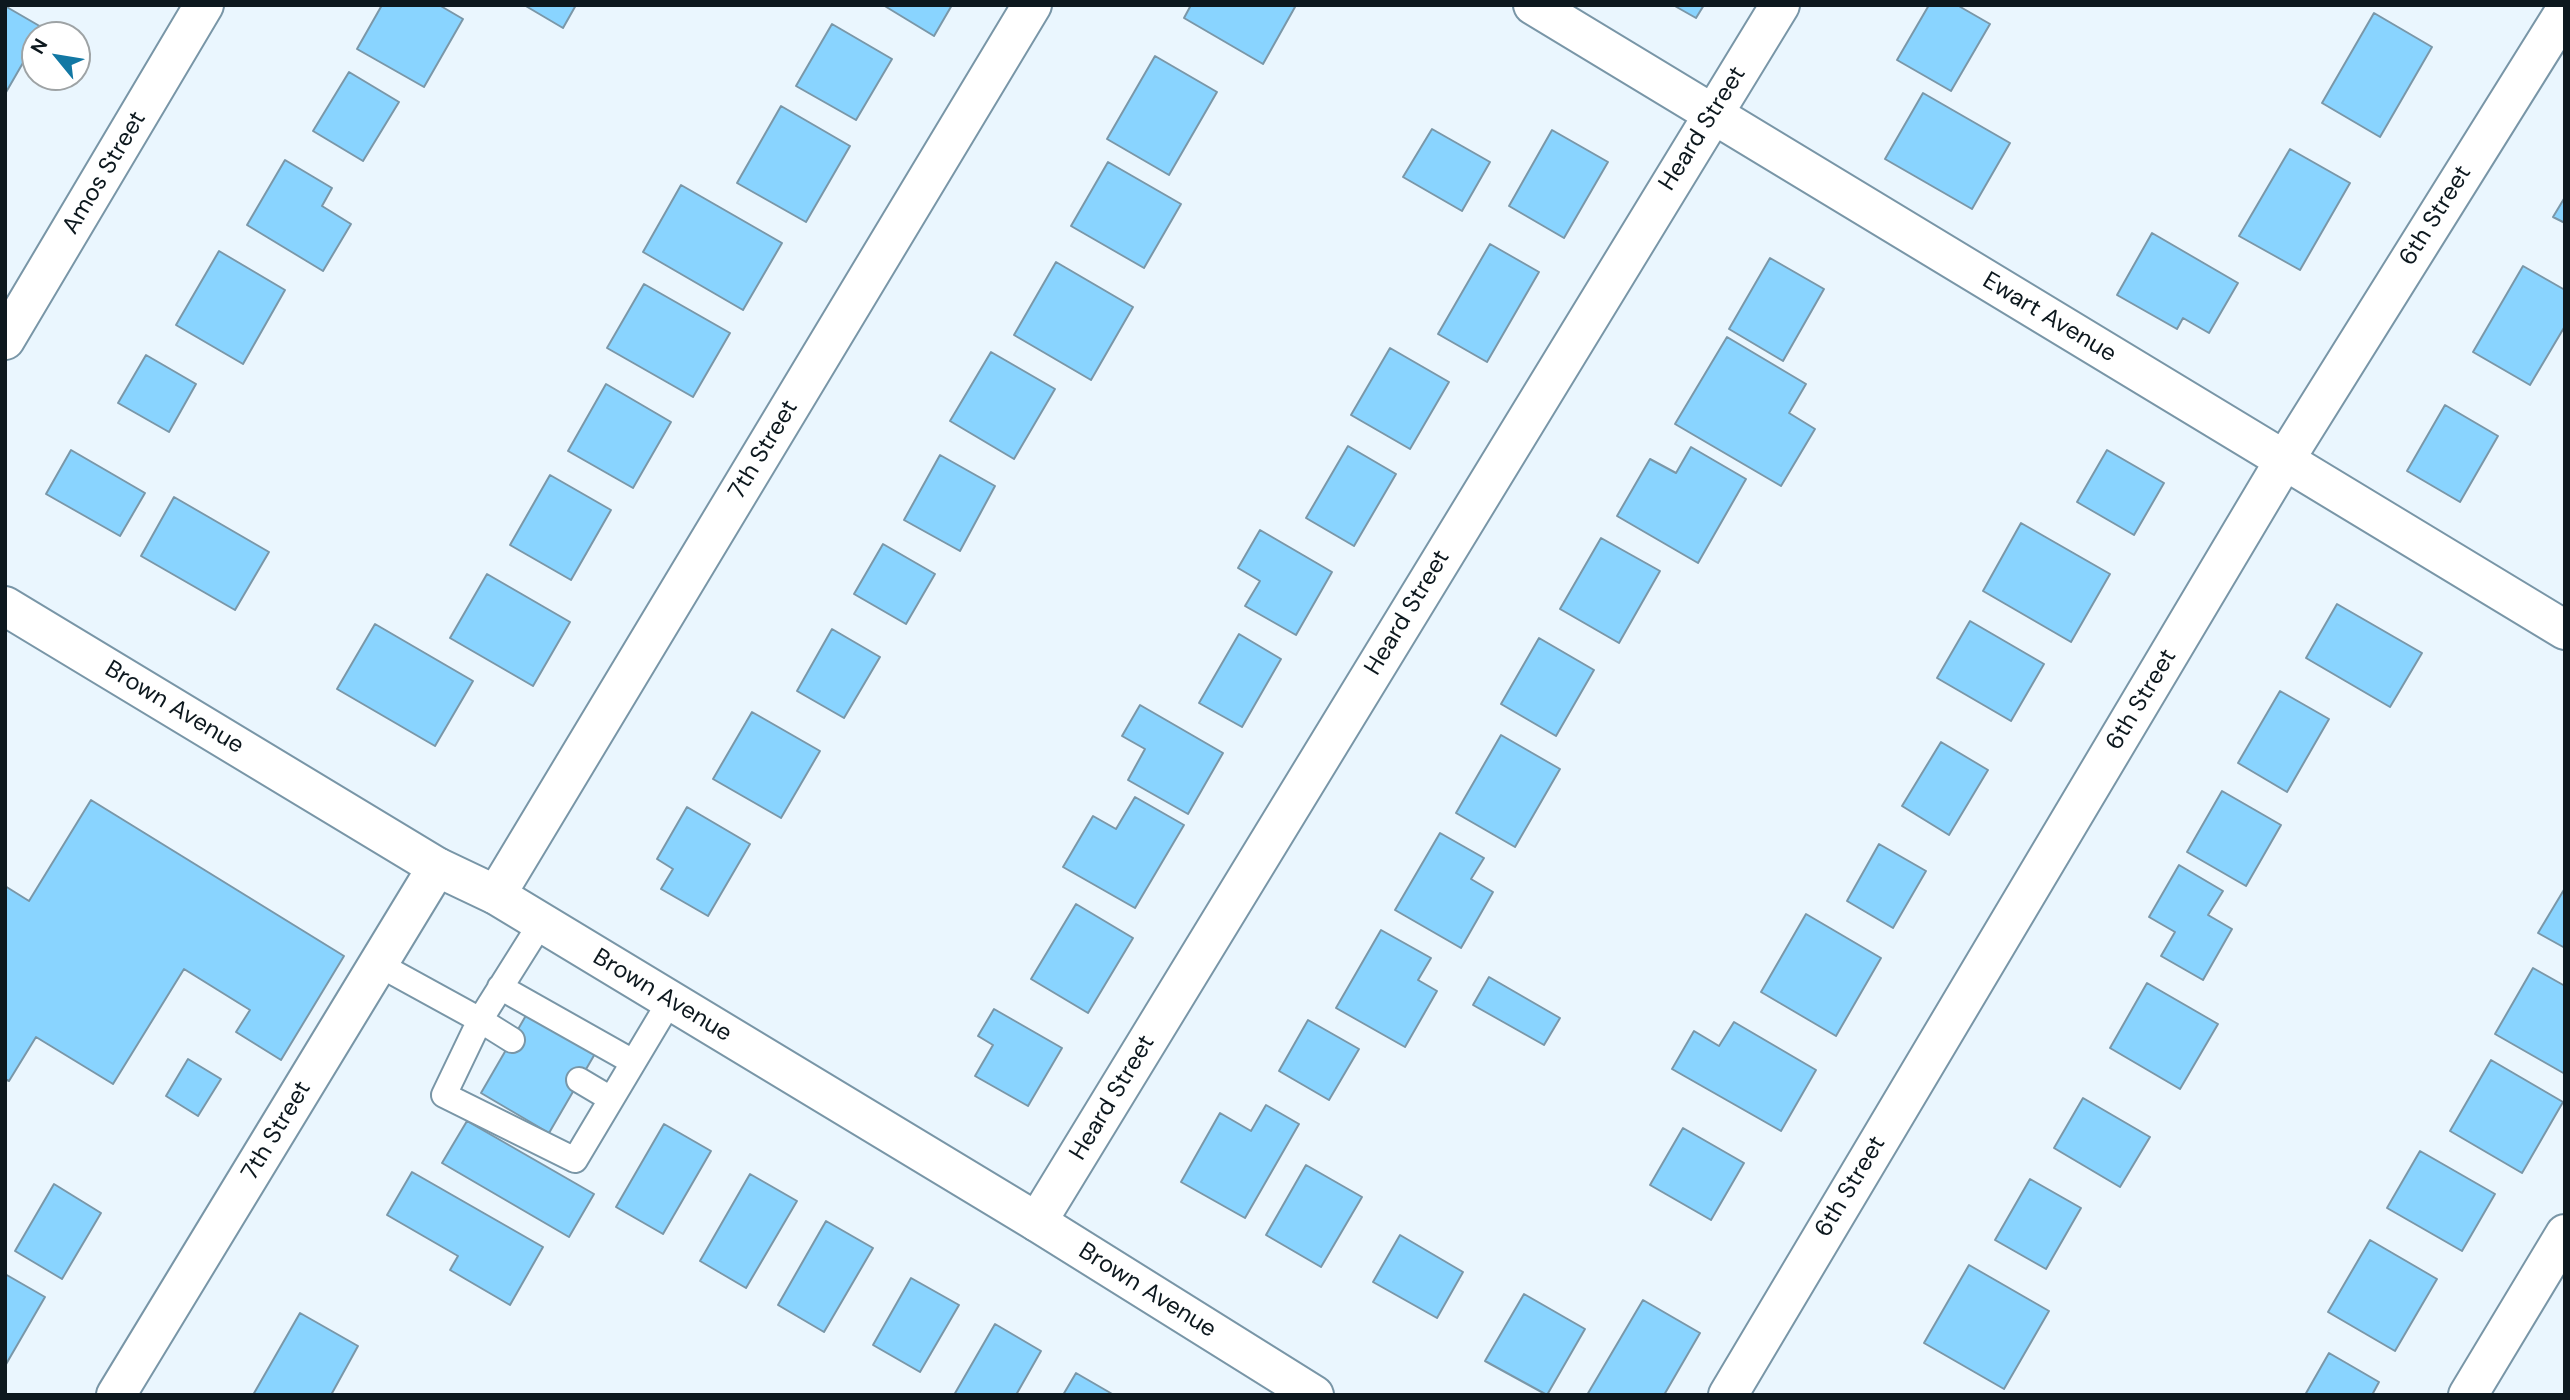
<!DOCTYPE html>
<html>
<head>
<meta charset="utf-8">
<style>
  body { margin:0 }
  #map { position:relative; width:2570px; height:1400px; overflow:hidden; background:#eaf6fe; font-family:"DM Sans",sans-serif }
  canvas { display:block }
  .frame { position:absolute; inset:0; border:7px solid #0d181e; pointer-events:none }
  .north { position:absolute; left:21px; top:21px; width:70px; height:70px; box-sizing:border-box; background:#fff; border:2px solid #9ea3a5; border-radius:50%; rotate:300deg; font-size:19px; font-weight:700; line-height:28px; text-align:center; color:#0d181e }
  .north::after { content:''; display:block; margin:auto; width:24px; height:32px; background:#1278a4; clip-path:polygon(50% 0,100% 100%,50% 72%,0 100%) }
</style>
</head>
<body>
<div id="map">
<canvas width="2570" height="1400"></canvas>
<div class="frame"></div>
<div class="north">N</div>
</div>
<script>
const ctx = document.querySelector('canvas').getContext('2d');
ctx.lineJoin = 'round';
function fill(path, color) {
  ctx.fillStyle = color;
  ctx.fill(path, 'evenodd');
}
function strokePath(path, color, width, dash) {
  ctx.strokeStyle = color;
  ctx.lineWidth = width;
  ctx.lineCap = dash ? 'butt' : 'round';
  ctx.setLineDash(dash || []);
  ctx.stroke(path);
}
function write(font, color, halo, rows, align = 'center') {
  ctx.font = font + ' "DM Sans",sans-serif';
  ctx.lineWidth = 7;
  ctx.setLineDash([]);
  ctx.textBaseline = 'middle';
  ctx.strokeStyle = halo;
  ctx.fillStyle = color;
  for (const [text, x, y, turn = 0] of rows) {
    ctx.save();
    ctx.translate(x, y);
    ctx.rotate((+turn || 0) * Math.PI / 180);
    ctx.textAlign = isNaN(turn) ? turn : align;
    if (halo) ctx.strokeText(text, 0, 0);
    ctx.fillText(text, 0, 0);
    ctx.restore();
  }
}
const building = new Path2D(`
  M382,5H439L463,19L424,87L357,49Z
  M524,5H576L563,28Z
  M883,5H952L934,36Z
  M1191,5H1291L1295,7L1263,64L1184,18Z
  M1673,5H1704L1696,18Z
  M1929,5H1957L1990,24L1951,91L1897,60Z
  M5,6L43,28L39,35H35V42L5,94Z
  M2374,13L2432,47L2380,137L2322,103Z
  M832,24L892,59L856,120L796,86Z
  M1155,56L1217,92L1169,175L1107,139Z
  M349,72L399,102L363,161L313,131Z
  M1923,93L2010,143L1972,209L1885,159Z
  M781,106L850,146L806,222L737,183Z
  M1432,129L1490,162L1462,211L1403,177Z
  M1552,130L1608,162L1564,238L1509,206Z
  M2290,149L2350,183L2300,270L2239,236Z
  M285,160L332,188L322,206L351,224L323,271L247,225Z
  M1108,162L1181,204L1144,268L1071,226Z
  M681,185L782,243L743,310L643,252Z
  M2565,197V223L2553,217Z
  M2152,233L2238,283L2209,333L2183,318L2177,329L2117,295Z
  M1490,244L1539,272L1487,362L1438,334Z
  M219,251L285,290L243,364L176,325Z
  M1770,258L1824,289L1783,361L1729,329Z
  M1056,262L1133,307L1091,380L1014,335Z
  M2523,266L2565,290V326L2530,385L2473,352Z
  M644,284L730,333L693,397L607,348Z
  M1727,337L1806,384L1789,413L1815,429L1781,486L1675,424Z
  M1390,348L1449,382L1410,449L1351,415Z
  M991,352L1055,389L1014,459L950,421Z
  M146,355L196,384L169,432L118,403Z
  M606,384L671,422L633,488L568,451Z
  M2445,405L2498,436L2460,502L2407,471Z
  M1348,446L1396,474L1354,546L1306,518Z
  M1691,447L1746,479L1698,563L1617,516L1650,459L1676,473Z
  M71,450L145,493L120,536L46,494Z
  M2107,450L2164,483L2134,535L2077,502Z
  M940,455L995,486L960,551L904,520Z
  M550,475L611,510L571,580L510,545Z
  M174,497L269,552L235,610L141,556Z
  M2021,523L2110,574L2071,642L1983,591Z
  M1260,530L1332,572L1296,635L1245,606L1260,581L1238,568Z
  M1601,538L1660,571L1619,643L1560,609Z
  M883,544L935,574L906,624L854,594Z
  M487,574L570,622L533,686L450,638Z
  M2337,604L2422,653L2390,707L2306,658Z
  M1970,621L2044,664L2011,721L1937,678Z
  M375,624L473,681L435,746L337,689Z
  M832,629L880,657L844,718L797,691Z
  M1239,634L1281,659L1242,727L1199,703Z
  M1539,638L1594,670L1556,736L1501,704Z
  M2280,691L2329,719L2287,792L2238,763Z
  M1140,705L1223,753L1188,814L1128,780L1145,749L1122,736Z
  M752,712L820,751L781,818L713,779Z
  M1501,735L1560,769L1515,847L1456,813Z
  M1941,742L1988,770L1949,835L1902,806Z
  M2222,791L2281,825L2246,886L2187,852Z
  M1135,797L1184,825L1135,908L1063,867L1093,816L1116,829Z
  M91,800L344,956L281,1060L236,1032L250,1010L184,969L113,1084L36,1037L9,1081L5,1079V886L29,901Z
  M687,807L750,844L708,916L661,889L673,869L657,859Z
  M1440,833L1484,858L1471,879L1493,892L1461,948L1395,910Z
  M1879,844L1926,871L1893,928L1847,901Z
  M2179,865L2223,891L2208,915L2232,929L2203,980L2161,956L2175,932L2149,917Z
  M2565,888V948L2538,933Z
  M1076,904L1133,938L1088,1013L1031,979Z
  M1806,914L1881,958L1836,1036L1761,992Z
  M1381,930L1431,958L1418,980L1437,991L1405,1047L1336,1008Z
  M2533,968L2565,986V1074L2495,1034Z
  M1489,977L1560,1018L1544,1045L1473,1005Z
  M2147,983L2218,1024L2180,1089L2110,1048Z
  M994,1009L1062,1048L1028,1106L975,1076L993,1045L978,1036Z
  M528,1012L596,1052L549,1133L481,1093Z
  M1308,1020L1359,1049L1329,1100L1279,1071Z
  M1734,1022L1816,1070L1781,1131L1672,1069L1694,1031L1719,1046Z
  M188,1059L221,1079L198,1116L166,1096Z
  M2491,1060L2563,1102L2522,1173L2450,1131Z
  M2083,1098L2150,1137L2120,1187L2054,1148Z
  M1266,1105L1299,1124L1245,1218L1181,1182L1220,1113L1251,1131Z
  M467,1121L594,1194L569,1237L442,1163Z
  M664,1124L711,1151L663,1234L616,1207Z
  M1683,1128L1744,1163L1711,1220L1650,1185Z
  M2420,1151L2495,1194L2462,1251L2387,1208Z
  M1306,1165L1362,1197L1321,1267L1266,1235Z
  M412,1172L543,1247L510,1305L450,1270L458,1256L387,1215Z
  M750,1174L797,1201L746,1288L700,1261Z
  M2030,1179L2081,1208L2046,1269L1995,1240Z
  M54,1184L101,1213L62,1279L15,1251Z
  M826,1221L873,1248L824,1332L778,1305Z
  M1400,1235L1463,1272L1437,1318L1373,1282Z
  M2370,1240L2437,1279L2395,1351L2328,1312Z
  M1969,1265L2049,1311L2004,1389L1924,1343Z
  M5,1274L45,1297L5,1366Z
  M911,1278L959,1305L920,1372L873,1345Z
  M1524,1294L1585,1329L1547,1395L1485,1361Z
  M1643,1300L1700,1333L1664,1395H1587Z
  M300,1313L358,1346L331,1395H253Z
  M995,1324L1041,1351L1016,1395H954Z
  M2329,1353L2379,1382L2372,1395H2305Z
  M1076,1373L1114,1395H1063Z`);
const lane = new Path2D(`
  M378,964L480,1020L444,1095L575,1160L670,1001
  M500,987L633,1062
  M512,1040L480,1020L541,923
  M579,1080L611,1099`);
const street = new Path2D(`
  M1533,5L2565,630
  M5,340L204,5
  M496,895L1032,5
  M1037,1222L1780,5
  M116,1395L437,867
  M1728,1395L2284,461L2565,11
  M2468,1395L2565,1234`);
const secondary = new Path2D(`
  M5,606L437,867L496,895L1037,1222L1314,1395`);
const streetNames = [
  ["Heard Street",1703,129,-58],
  ["Amos Street",105,173,-59],
  ["6th Street",2436,216,-58],
  ["Ewart Avenue",2049,318,31],
  ["7th Street",764,450,-59],
  ["Heard Street",1408,613,-59],
  ["6th Street",2142,700,-59],
  ["Brown Avenue",174,708,31],
  ["Brown Avenue",662,996,31],
  ["Heard Street",1113,1098,-59],
  ["7th Street",277,1131,-59],
  ["6th Street",1851,1187,-59],
  ["Brown Avenue",1147,1291,32]
];
fill(building, '#89d4ff');
strokePath(building, '#7a97a8', 2);
strokePath(lane, '#7996a7', 28);
strokePath(street, '#7996a7', 42);
strokePath(secondary, '#7996a7', 42);
strokePath(lane, '#fff', 24);
strokePath(street, '#fff', 38);
strokePath(secondary, '#fff', 38);
write('24px', '#0d181e', '#fff', streetNames);
</script>
</body>
</html>
